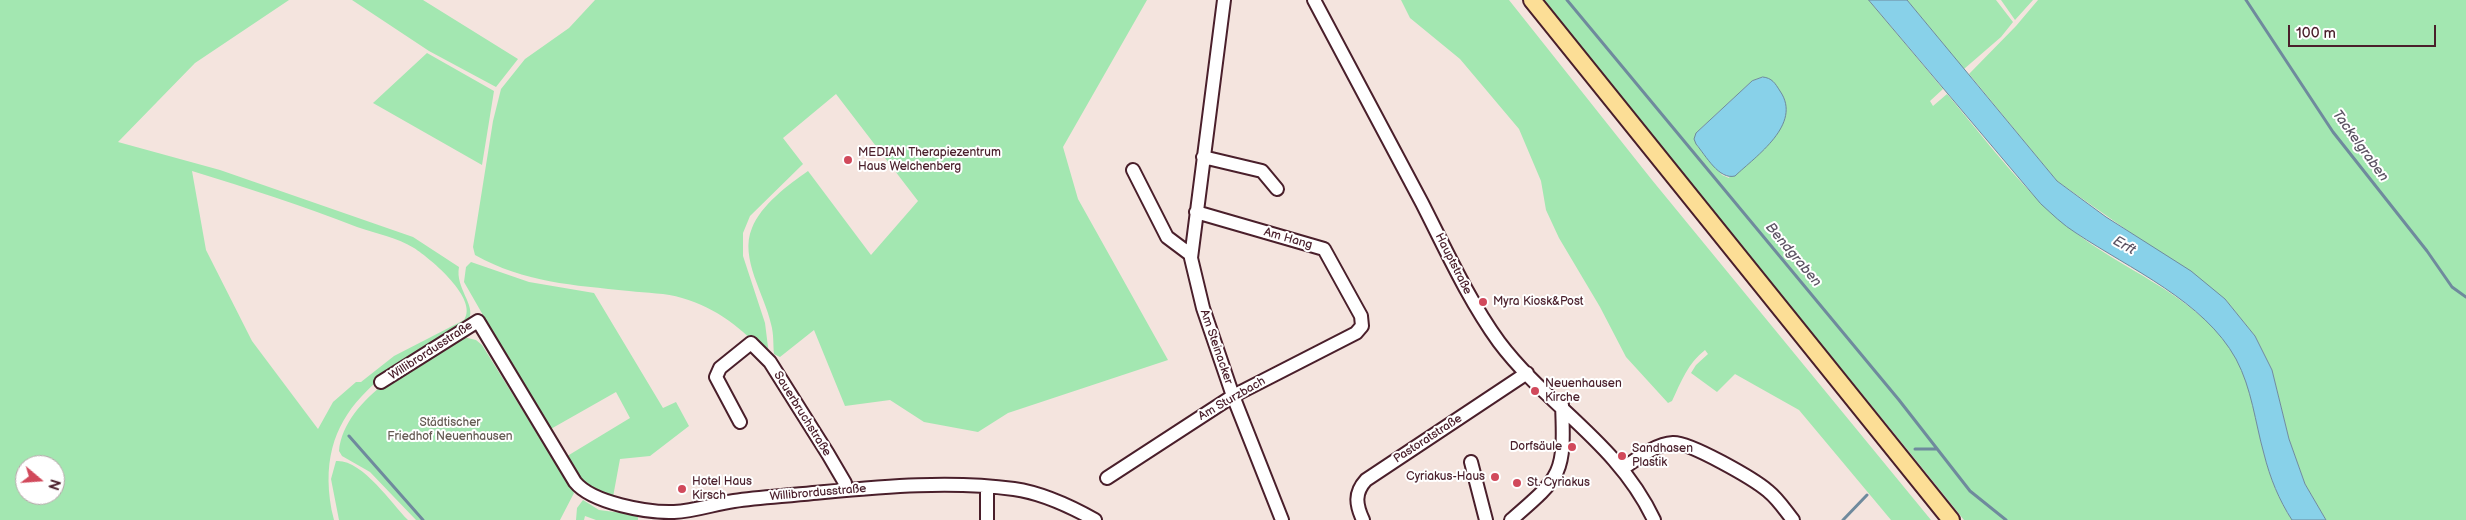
<!DOCTYPE html>
<html>
<head>
<meta charset="utf-8">
<style>
  body { margin:0 }
  #map { position:relative; width:2466px; height:520px; overflow:hidden; background:#f4e4de; font-family:"Balsamiq Sans",sans-serif }
  canvas { display:block }
  .north { position:absolute; left:15px; top:455px; width:50px; height:50px; box-sizing:border-box; background:#fff; border:1px solid #b7a5aa; border-radius:50%; rotate:108deg; font-size:14px; font-weight:700; line-height:20px; text-align:center; color:#4a1f2b }
  .north::after { content:''; display:block; margin:auto; width:18px; height:22px; background:#d1495b; clip-path:polygon(50% 0,100% 100%,50% 72%,0 100%) }
  .scale { position:absolute; left:2288px; top:25px; width:148px; height:22px; box-sizing:border-box; border:2px solid #4a1f2b; border-top:0; padding-left:6px; font-size:15px; line-height:18px; white-space:nowrap; color:#4a1f2b; -webkit-text-stroke:4px #fff; paint-order:stroke }
</style>
</head>
<body>
<div id="map">
<canvas width="2466" height="520"></canvas>
<div class="north">N</div>
<div class="scale">100 m</div>
</div>
<script>
const ctx = document.querySelector('canvas').getContext('2d');
ctx.lineJoin = 'round';
function fill(path, color) {
  ctx.fillStyle = color;
  ctx.fill(path, 'evenodd');
}
function strokePath(path, color, width, dash) {
  ctx.strokeStyle = color;
  ctx.lineWidth = width;
  ctx.lineCap = dash ? 'butt' : 'round';
  ctx.setLineDash(dash || []);
  ctx.stroke(path);
}
function write(font, color, halo, rows, align = 'center') {
  ctx.font = font + ' "Balsamiq Sans",sans-serif';
  ctx.lineWidth = 4;
  ctx.setLineDash([]);
  ctx.textBaseline = 'middle';
  ctx.strokeStyle = halo;
  ctx.fillStyle = color;
  for (const [text, x, y, turn = 0] of rows) {
    ctx.save();
    ctx.translate(x, y);
    ctx.rotate((+turn || 0) * Math.PI / 180);
    ctx.textAlign = isNaN(turn) ? turn : align;
    if (halo) ctx.strokeText(text, 0, 0);
    ctx.fillText(text, 0, 0);
    ctx.restore();
  }
}
const green = new Path2D(`
  M0,0H289L195,63L118,142L220,170L413,237L459,267C455,288 476,305 469,319C389,371 307,407 334,520H0ZM192,171C248,188 303,206 357,227C375,233 398,238 414,248C431,259 479,299 464,320L394,356L361,382H356L333,402L318,429L252,341L206,250ZM25,465H55V495H25Z
  M352,0H423L518,59L496,87L429,51Z
  M595,0H1147L1063,147L1078,199L1168,360L1008,413L978,432L924,422L890,400L845,406L814,330L780,357L774,354C773,345 774,334 771,324C765,295 739,258 752,228C761,205 788,185 808,171L871,255L918,201L836,94L783,138L803,164L750,216L743,233V256L765,323L769,355H766C743,329 717,308 682,298C666,293 647,293 629,291C573,285 525,283 475,255L473,247L493,121L501,89L525,59L569,28Z
  M1401,0H1509L1652,180L1931,520H1891L1799,410L1735,374L1717,392L1691,373L1696,365L1708,354L1705,350C1688,363 1681,382 1672,401L1668,403L1626,357L1600,307L1559,238L1546,210L1541,181L1519,129L1460,59L1410,18Z
  M1540,0H1869L1943,89L1930,101L1933,106L1947,94C1987,141 2023,191 2072,230C2122,270 2187,291 2227,344C2251,376 2254,417 2264,454C2270,478 2279,500 2292,520H1964C1824,345 1680,175 1540,0ZM1763,77L1729,178L1722,175L1696,144V133L1752,81Z
  M1907,0H1996L2013,22L2001,37L1964,69Z
  M2001,0H2033L2015,20Z
  M2038,0H2466V520H2326L2305,484L2289,439L2272,370L2255,336L2225,299L2057,181L1969,74L2016,26Z
  M427,53L494,91L482,165L373,103Z
  M471,262L529,282L594,293L663,408L676,402L689,426L650,456L620,459L613,497C587,489 579,479 564,458L630,418L616,392L549,430L464,282L466,267Z
  M459,336L476,340L482,345L574,493L560,520H416L370,472L342,456L339,451C345,396 418,362 459,336Z
  M336,461C362,459 391,503 408,520H339L331,479Z
  M583,500L599,510L638,515V520H596L585,516L584,520H576L577,508Z`);
const water = new Path2D(`
  M1869,0H1907L2057,181L2106,217L2191,271L2225,299L2255,336L2272,370L2289,439L2305,484L2326,520H2292C2279,500 2270,478 2264,454C2255,422 2252,389 2236,359C2204,301 2130,269 2076,233C2063,225 2052,214 2041,204Z
  M1763,77C1772,78 1775,83 1780,91C1803,124 1756,156 1735,176C1719,180 1706,156 1696,144L1694,139L1696,133L1752,81Z`);
const stream = new Path2D(`
  M1567,0L1899,400L1970,491L2006,520
  M2246,0L2333,132L2427,251L2452,287L2466,297
  M349,436L423,520
  M1915,449H1937
  M1843,520L1867,495`);
const minor = new Path2D(`
  M1224,0L1191,258L1203,308L1233,396L1282,520
  M1314,0C1350,68 1386,135 1422,203C1446,250 1468,299 1499,342C1547,406 1618,443 1654,520
  M1203,157L1262,171L1277,189
  M1133,170L1167,237L1191,255
  M381,382L478,321L575,482C592,503 648,513 674,512C695,511 714,504 734,501C760,497 787,496 813,493C879,487 948,480 1014,489C1043,493 1070,506 1095,520
  M740,422L716,377L720,368L751,343L770,362L828,454L845,483V490
  M1471,462L1486,520
  M1622,469C1637,459 1655,444 1673,443C1690,442 1754,479 1768,491C1778,499 1785,510 1793,520
  M1107,478L1233,396L1356,333L1362,326L1361,316L1324,249L1196,212
  M987,487V520
  M1363,520C1356,505 1354,493 1366,480L1527,373
  M1511,520C1562,476 1565,474 1562,405`);
const major = new Path2D(`
  M1532,0L1951,520`);
const markers = [
  [848,160,5,"#d1495b"],
  [1483,302,5,"#d1495b"],
  [1535,391,5,"#d1495b"],
  [1572,447,5,"#d1495b"],
  [1622,456,5,"#d1495b"],
  [1495,477,5,"#d1495b"],
  [1517,483,5,"#d1495b"],
  [682,489,5,"#d1495b"]
];
const poiNames = [
  ["MEDIAN Therapiezentrum",858,153],
  ["Haus Welchenberg",858,167],
  ["Myra Kiosk&Post",1493,302],
  ["Neuenhausen",1545,384],
  ["Kirche",1545,398],
  ["Dorfsäule",1562,447,"right"],
  ["Sandhasen",1632,449],
  ["Plastik",1632,463],
  ["Cyriakus-Haus",1485,477,"right"],
  ["Hotel Haus",692,482],
  ["Kirsch",692,496],
  ["St. Cyriakus",1527,483]
];
const streetNames = [
  ["Am Hang",1288,239,16],
  ["Hauptstraße",1453,264,63],
  ["Am Steinacker",1216,347,71],
  ["Willibrordusstraße",431,351,-33],
  ["Am Sturzbach",1232,399,-30],
  ["Sauerbruchstraße",802,414,58],
  ["Pastoratstraße",1428,439,-33],
  ["Willibrordusstraße",818,493,-5]
];
const parkNames = [
  ["Städtischer",450,423],
  ["Friedhof Neuenhausen",450,437]
];
const waterNames = [
  ["Tackelgraben",2360,146,54],
  ["Erft",2124,246,30],
  ["Bendgraben",1793,255,50]
];
fill(green, '#a3e7b1');
fill(water, '#88d1e9');
strokePath(water, '#6f8a9d', 1);
strokePath(stream, '#6f8a9d', 3);
strokePath(minor, '#4a1f2b', 16);
strokePath(major, '#4a1f2b', 20);
strokePath(minor, '#fff', 12);
strokePath(major, '#fcde96', 16);
for (const [x, y, r, color] of markers) {
  const dot = new Path2D();
  dot.arc(x, y, r, 0, 2 * Math.PI);
  ctx.fillStyle = color;
  ctx.fill(dot);
  strokePath(dot, '#fff', 2);
}
write('12px', '#4a1f2b', '#fff', poiNames, 'left');
write('12px', '#4a1f2b', '#fff', streetNames);
write('12px', '#655b53', '#fff', parkNames);
write('italic 14px', '#5d5464', '#fff', waterNames);
</script>
</body>
</html>
